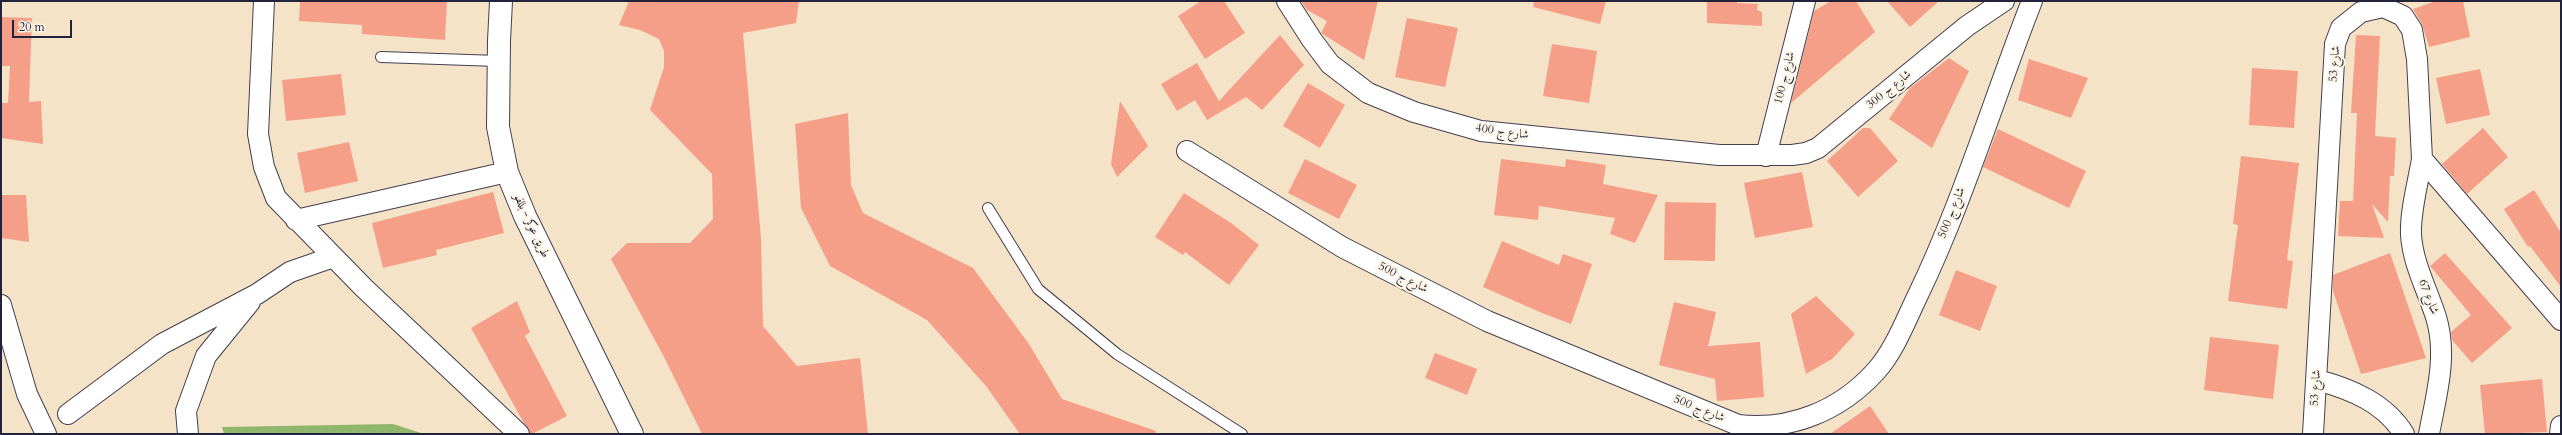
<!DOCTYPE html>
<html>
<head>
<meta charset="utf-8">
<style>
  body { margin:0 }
  #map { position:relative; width:2562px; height:435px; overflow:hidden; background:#f5e3c8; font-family:Cardo,serif }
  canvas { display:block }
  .frame { position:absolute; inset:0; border:2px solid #22223b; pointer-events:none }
  .scale { position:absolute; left:12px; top:20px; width:60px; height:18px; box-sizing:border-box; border:2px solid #22223b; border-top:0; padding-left:5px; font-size:12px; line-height:14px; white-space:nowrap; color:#22223b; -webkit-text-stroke:3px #fcf5e5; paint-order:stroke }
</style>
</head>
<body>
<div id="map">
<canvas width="2562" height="435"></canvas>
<div class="frame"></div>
<div class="scale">20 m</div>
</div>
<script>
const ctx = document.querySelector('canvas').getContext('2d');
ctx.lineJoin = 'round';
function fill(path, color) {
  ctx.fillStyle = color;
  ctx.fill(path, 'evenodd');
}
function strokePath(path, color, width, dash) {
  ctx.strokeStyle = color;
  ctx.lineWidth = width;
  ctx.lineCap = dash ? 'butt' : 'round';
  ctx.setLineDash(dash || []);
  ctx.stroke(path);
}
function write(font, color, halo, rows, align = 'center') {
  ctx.font = font + ' Cardo,Amiri,serif';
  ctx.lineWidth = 4;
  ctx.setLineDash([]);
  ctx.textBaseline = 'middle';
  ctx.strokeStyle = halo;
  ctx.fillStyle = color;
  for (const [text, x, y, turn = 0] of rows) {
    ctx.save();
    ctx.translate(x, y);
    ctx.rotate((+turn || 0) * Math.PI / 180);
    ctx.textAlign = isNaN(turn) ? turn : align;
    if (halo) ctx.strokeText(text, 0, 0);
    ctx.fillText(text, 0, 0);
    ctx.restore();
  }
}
const forest = new Path2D(`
  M393,424L424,434H224L222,427Z`);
const building = new Path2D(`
  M300,1H447L445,40L362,34V25L299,21Z
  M629,1H799L796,23L743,33L761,238L763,326L797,366L860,358L868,434H702L664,357L611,259L627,243H690L713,219L712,174L650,110L664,67V51L659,39L640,30L619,25Z
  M1201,1H1224L1245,33L1205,59L1178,16Z
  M1301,1H1378L1364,60L1321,33L1327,21L1307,10Z
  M1534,1H1606L1600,24L1533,7Z
  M1707,1H1737V3L1758,4L1757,10L1762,12V26L1707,23Z
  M1831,1H1856L1875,32L1791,103L1814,11Z
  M1887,1H1939L1910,27Z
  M2436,1H2463L2470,37L2429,47L2422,24L2413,9Z
  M1,17L32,18L29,102L41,101L43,144L1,138V103H8L10,66H1Z
  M1407,18L1458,28L1445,87L1395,77Z
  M1280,35L1304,65L1262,110L1246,97L1207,120L1195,100L1177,111L1161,84L1197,63L1219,101Z
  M2356,35L2380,36L2375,136L2396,138L2394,176H2390L2388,222L2372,204L2384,238L2338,236L2340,201H2353L2357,113H2351Z
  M1552,44L1597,51L1589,103L1543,96Z
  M1949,58L1969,71L1932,148L1889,119L1910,88Z
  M2029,59L2088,78L2071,118L2018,100Z
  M2252,68L2298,71L2294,128L2249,125Z
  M2480,69L2490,115L2446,124L2436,78Z
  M341,74L346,115L286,121L282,80Z
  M1308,83L1345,105L1320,148L1283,126Z
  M1120,101L1148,146L1117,177L1111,164Z
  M848,113L851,185L863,213L973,268L1029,344L1062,399L1156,431L1155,434H1020L986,386L927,320L830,266L801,208L795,124Z
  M1863,128H1870L1898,161L1858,197L1827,161Z
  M2483,128L2508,157L2467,194L2442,164Z
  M1998,129L2086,171L2069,208L1983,167Z
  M349,142L358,181L305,193L297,153Z
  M2241,156L2299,163L2287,260L2293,261L2287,309L2228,301L2238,225L2233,224Z
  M1305,159L1357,185L1339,219L1288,193Z
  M1501,159L1565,167L1566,159L1606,165L1603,184L1658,195L1635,243L1610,234L1615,218L1539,206L1538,220L1494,215Z
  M1802,172L1813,227L1755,238L1744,183Z
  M2534,190L2561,233V287L2530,246L2528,247L2504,209Z
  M493,192L504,233L436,250L437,255L383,268L372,223Z
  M1184,193L1231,223L1259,245L1229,285L1185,252L1183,255L1155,237Z
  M1,195H26L29,242L1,238Z
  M1665,202L1716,203L1715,261L1664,260Z
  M1502,241L1559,265L1563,254L1592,264L1571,324L1542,313L1483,287Z
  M2390,253L2426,358L2361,374L2333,291V275Z
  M2445,253L2512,328L2472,363L2452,340L2451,332L2471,315L2430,266Z
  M1956,270L1997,286L1980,331L1939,315Z
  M1816,296L1855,334L1832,359L1806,374L1791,314Z
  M517,301L530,332L525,336L567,416L532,434H530L471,328Z
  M1674,302L1716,312L1708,346L1760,342L1764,397L1717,401L1715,379L1659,365Z
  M2210,337L2279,345L2273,399L2204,390Z
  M1435,353L1477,369L1467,395L1425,378Z
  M2542,379L2547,432L2485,434L2480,385Z
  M1870,406L1889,434H1830Z`);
const service = new Path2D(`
  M381,57L498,61
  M988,208L1038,289L1117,354L1242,434`);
const minor = new Path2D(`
  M264,1L258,134L264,167L276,198L364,288L519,434
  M1287,1L1312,40L1330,64L1368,93L1414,112L1481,131L1719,155H1792L1806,153L1818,148L1967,26L2004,1
  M1187,151L1342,247L1487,321L1738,425C1790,431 1840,411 1876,371C1894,351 1905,322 1917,297C1963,202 1993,100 2032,1
  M1766,156L1805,1
  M2422,159C2418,183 2410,211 2411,235C2413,264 2427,289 2436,317C2448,356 2436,396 2429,434
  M296,220L507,172
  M1,305L27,394L46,434
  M2317,380C2351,389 2385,403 2404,434
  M68,414L162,344L257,294L290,272L333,257
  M188,434L186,411L206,356L250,302
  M2313,434L2335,44L2341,28L2361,12L2383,7L2403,16L2412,30L2417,59L2422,159L2561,320
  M2560,434L2561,426`);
const tertiary = new Path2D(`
  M501,1L499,41L498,127L507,172L525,216L632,434`);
const streetNames = [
  ["شارع 53",2335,64,-85],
  ["شارع ج 100",1785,78,-76],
  ["شارع ج 300",1889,90,-39],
  ["شارع ج 400",1502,132,8],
  ["شارع ج 500",1952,213,-68],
  ["طريق عوكر - بللفو",531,226,65],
  ["شارع ج 500",1403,278,27],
  ["شارع 67",2428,297,69],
  ["شارع 53",2316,388,-86],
  ["شارع ج 500",1699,409,22]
];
fill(forest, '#90b66c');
fill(building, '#f69f88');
strokePath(service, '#423f50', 12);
strokePath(minor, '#423f50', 22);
strokePath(tertiary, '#423f50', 24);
strokePath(service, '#fff', 10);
strokePath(minor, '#fff', 20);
strokePath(tertiary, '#fff', 22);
write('12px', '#22223b', '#fcf5e5', streetNames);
</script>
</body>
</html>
